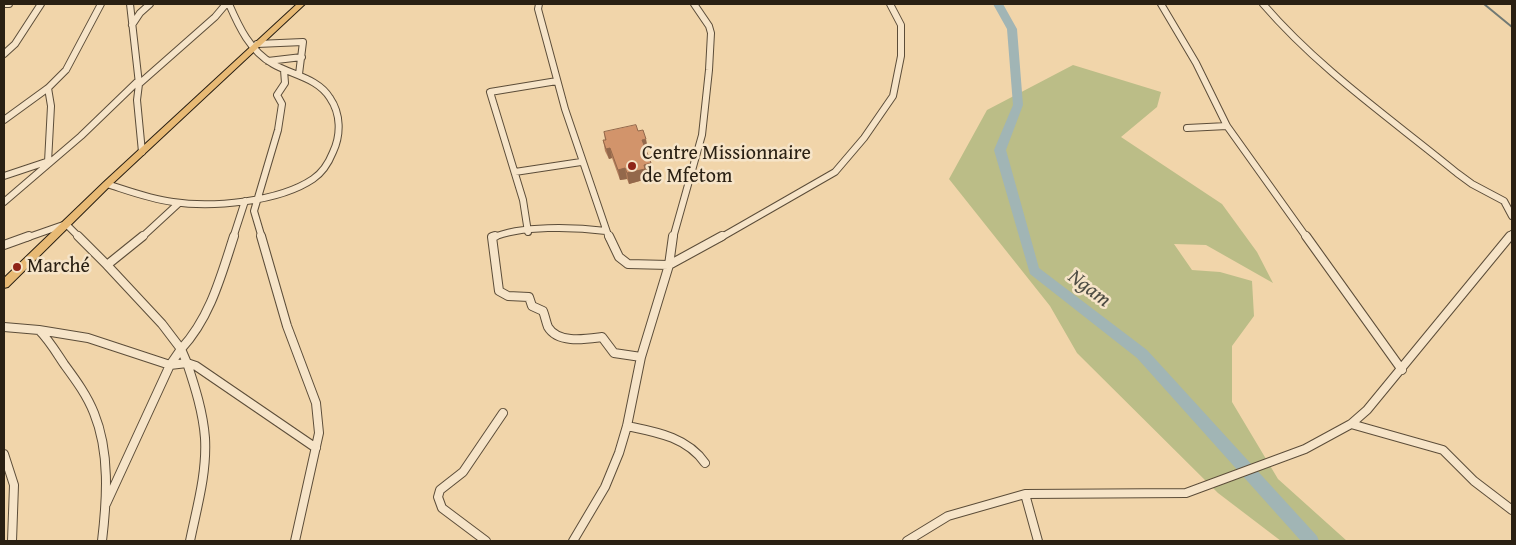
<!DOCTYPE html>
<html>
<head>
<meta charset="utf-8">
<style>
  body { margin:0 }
  #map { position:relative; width:1516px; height:545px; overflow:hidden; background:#f1d5aa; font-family:"Gentium Book Plus",serif }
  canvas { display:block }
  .frame { position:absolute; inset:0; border:5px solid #2a2013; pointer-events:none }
</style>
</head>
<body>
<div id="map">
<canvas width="1516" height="545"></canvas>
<div class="frame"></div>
</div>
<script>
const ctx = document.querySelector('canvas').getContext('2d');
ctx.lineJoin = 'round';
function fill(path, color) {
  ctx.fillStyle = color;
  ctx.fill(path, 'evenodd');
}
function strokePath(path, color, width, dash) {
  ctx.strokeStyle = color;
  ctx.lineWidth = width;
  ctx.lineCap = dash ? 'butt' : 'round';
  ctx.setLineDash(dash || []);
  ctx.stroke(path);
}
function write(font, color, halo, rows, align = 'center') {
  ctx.font = font + ' "Gentium Book Plus",serif';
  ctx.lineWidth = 5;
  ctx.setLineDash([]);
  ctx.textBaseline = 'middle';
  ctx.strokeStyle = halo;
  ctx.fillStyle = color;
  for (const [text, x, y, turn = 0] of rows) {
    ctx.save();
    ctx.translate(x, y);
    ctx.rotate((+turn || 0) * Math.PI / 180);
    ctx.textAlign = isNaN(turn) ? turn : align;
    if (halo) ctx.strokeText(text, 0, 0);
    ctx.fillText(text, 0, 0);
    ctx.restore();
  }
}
const green = new Path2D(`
  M1073,65L1161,92L1157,107L1121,137L1222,204L1257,252L1273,283L1206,245L1174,244L1192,270L1220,272L1252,281L1254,316L1232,346V402L1278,479L1347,541H1281L1218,493L1077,353L1050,306L949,179L987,110Z`);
const stream = new Path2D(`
  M1484,4L1512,27`);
const river = new Path2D(`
  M993,4H1003L1017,29L1023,105L1006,150L1039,268L1147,350L1317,536L1319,541H1301L1137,358L1030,274L994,150L1013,105L1007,29Z`);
const minorFar1 = new Path2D(`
  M4,4H9
  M130,4L139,84L137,100L142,152
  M539,4L538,9L565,109L609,238
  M1161,4L1196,63L1227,126L1307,238
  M1263,4C1320,70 1390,118 1457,173L1472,184L1504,201L1512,216
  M132,25L140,13L150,4
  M257,44L303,42L299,74
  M4,54L15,44L41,4
  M268,61L302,57
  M139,84L215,17L226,4
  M48,88L51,106L48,162
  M4,120L48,88L66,70L101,4
  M1187,128L1227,126
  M515,172L581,162
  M4,176L49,161
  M107,184C129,191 150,199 173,202C212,208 279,202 313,179C322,173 329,162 333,152C341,135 341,114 330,98C318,78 292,75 273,64C250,51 239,27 229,4
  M4,202L81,136L137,82
  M528,232L523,200L490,92L557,81
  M26,238L66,224L80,238
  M141,238L179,203
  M233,238L245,201
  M262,238L254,211L278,130L282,104L277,95L285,83L284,70
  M492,238C520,225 575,227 606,231
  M673,238L702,135L709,70L711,33L709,26L694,4
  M720,238L835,172L864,138L893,96L901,56V25L890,4
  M1509,238L1512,234`);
const minor = new Path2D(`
  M78,236L107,265L143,236
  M234,236C221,276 210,318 181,349L187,363L196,366L316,448
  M261,236L287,326L316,403L319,433L295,541
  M495,236L492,237L499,291L508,296L529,297L532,306L543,311C545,316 546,322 548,327C558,344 586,339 602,337L614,353L641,357
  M609,236L619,257L628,264L669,265L722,236
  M1306,236L1402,370
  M4,245L29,236
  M107,265L162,324L181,349L170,365L187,363C195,387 203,412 205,438C207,473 197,507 190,541
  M4,327L39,330C49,340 56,352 64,364C75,379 87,395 94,413C110,452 107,499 102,541
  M39,330L88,338L170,365L106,504
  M1351,424L1443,450L1474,481L1512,510
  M627,426C656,432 687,437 705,463
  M4,454L14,485L12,541
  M1025,494L1038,541
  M486,541L442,508L438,497L440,490L463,472L503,413
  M573,541L605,487L619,453L627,426L641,357L669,265L673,236
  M907,541L948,516L1025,494L1186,493L1305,449L1351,424L1367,410L1510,236`);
const major = new Path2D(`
  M297,4H305L110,186L8,287L4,288V278L104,182Z`);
const wall = new Path2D(`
  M638,131L648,149L645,150L652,173L646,175L647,179L629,184L627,179L620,180L612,158L609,159L605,151L603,140H605L604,132Z`);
const shadedWall = new Path2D(`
  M646,139L648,149L643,150L642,140Z
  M610,148L612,158L609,159L606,149Z
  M651,163L652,173L646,175L647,179L629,184L627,173L644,165Z
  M625,168L627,179L620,180L618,170Z`);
const building = new Path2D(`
  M636,125L638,131L643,130L646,139L642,140L651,163L644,165L645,169L627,173L625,168L618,170L610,148L606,149L603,140H606L604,132Z`);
const markers = [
  [632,166,5,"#8f2418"],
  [17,267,5,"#8f2418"]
];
const poiNames = [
  ["Centre Missionnaire",642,154],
  ["de Mfetom",642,177],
  ["Marché",27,267]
];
const waterNames = [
  ["Ngam",1089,289,37]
];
fill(green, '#bbbd87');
strokePath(stream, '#717974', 2);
fill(river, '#a1b5b5');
strokePath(minorFar1, '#5c4d39', 8);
strokePath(minor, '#5c4d39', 10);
strokePath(major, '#2a2013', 2);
strokePath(minorFar1, '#f6e4c8', 6);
strokePath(minor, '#f6e4c8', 8);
fill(major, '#e8ba75');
fill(wall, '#b57f5c');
fill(shadedWall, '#93684b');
fill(building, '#d2946b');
strokePath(building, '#93684b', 1);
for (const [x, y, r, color] of markers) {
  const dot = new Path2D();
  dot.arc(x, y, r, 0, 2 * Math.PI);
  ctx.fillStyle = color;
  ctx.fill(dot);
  strokePath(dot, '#f6e4c8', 2);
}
write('20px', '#2a2013', '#f6e4c8', poiNames, 'left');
write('italic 21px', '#4e4d44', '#f6e4c8', waterNames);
</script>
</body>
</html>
